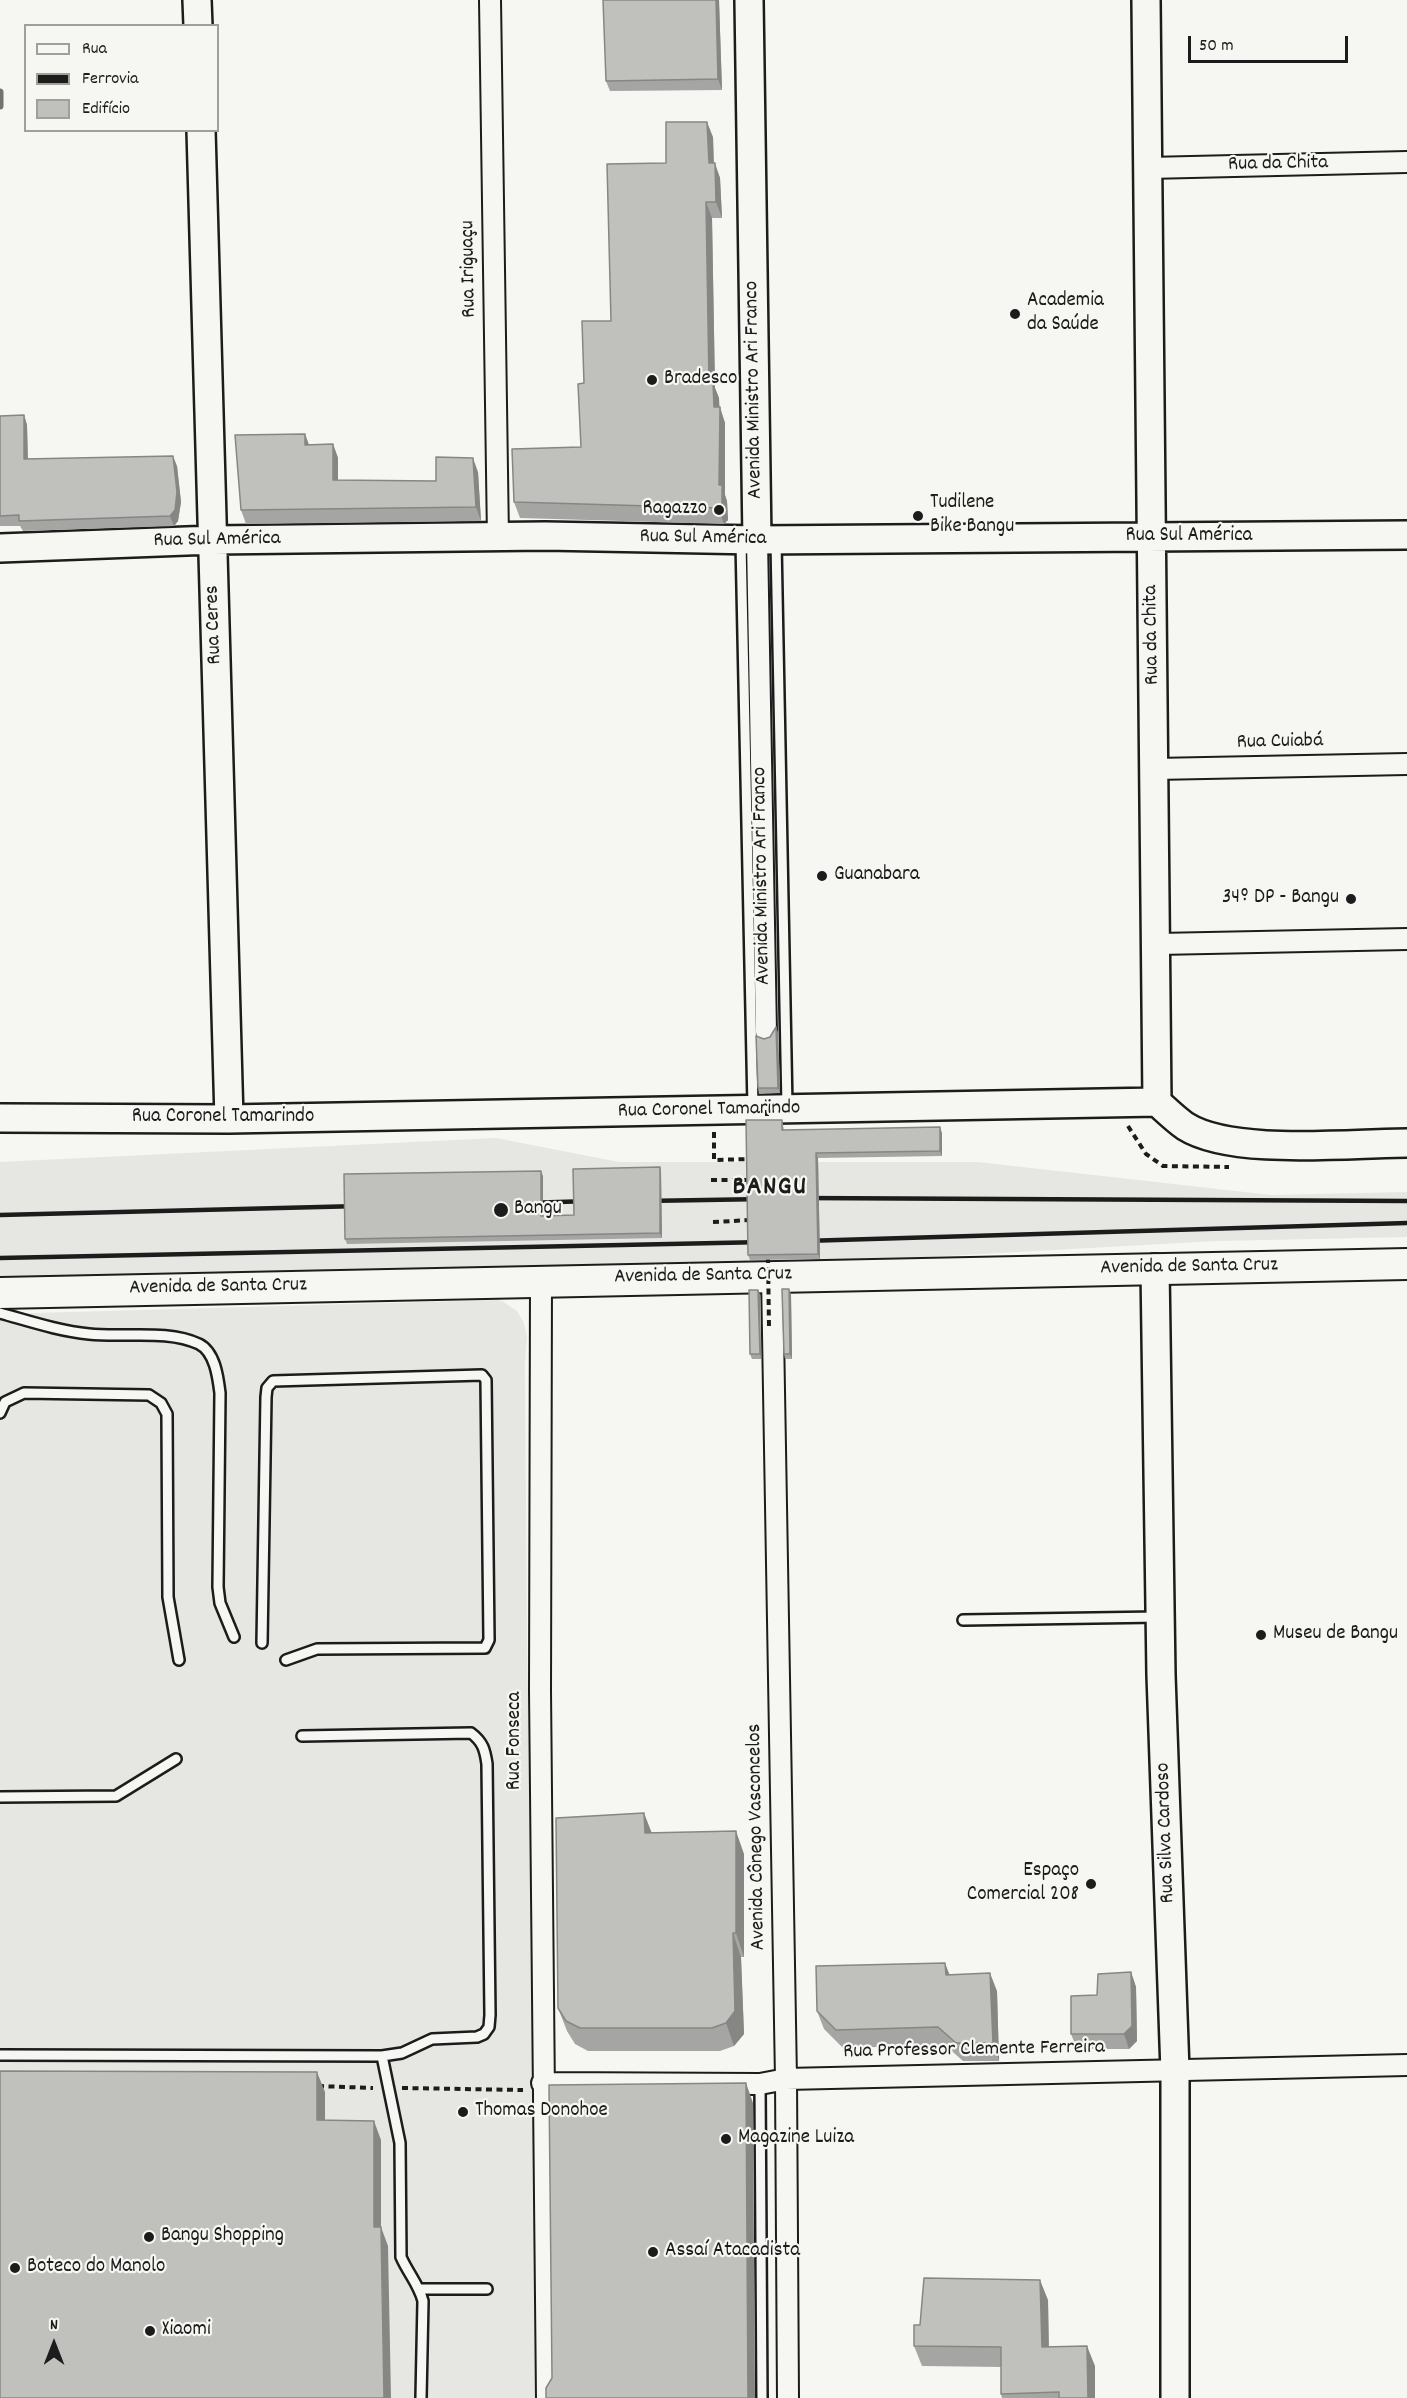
<!DOCTYPE html>
<html>
<head>
<meta charset="utf-8">
<style>
  body { margin:0 }
  #map { position:relative; width:1407px; height:2398px; overflow:hidden; background:#f6f6f2; font-family:Dekko,sans-serif }
  canvas { display:block }
  .legend { position:absolute; left:24px; top:24px; width:195px; height:108px; box-sizing:border-box; background:#f6f6f2; border:2px solid #9f9f9c; margin:0; padding:8px 10px; list-style:none; font-size:18px; color:#1c1c1c }
  .legend li { display:flex; align-items:center; gap:12px; height:30px }
  .legend b { width:30px; border:2px solid #9f9f9c }
  .north { position:absolute; left:24px; top:2314px; width:60px; height:60px; -webkit-text-stroke:4px #f6f6f2; paint-order:stroke; rotate:0deg; font-size:16px; font-weight:700; line-height:24px; text-align:center; color:#1c1c1c }
  .north::after { content:''; display:block; margin:auto; width:21px; height:27px; background:#1c1c1c; clip-path:polygon(50% 0,100% 100%,50% 72%,0 100%) }
  .scale { position:absolute; left:1188px; top:36px; width:160px; height:27px; box-sizing:border-box; border:3px solid #1c1c1c; border-top:0; padding-left:8px; font-size:18px; line-height:21px; white-space:nowrap; color:#1c1c1c; -webkit-text-stroke:4px #f6f6f2; paint-order:stroke }
</style>
</head>
<body>
<div id="map">
<canvas width="1407" height="2398"></canvas>
<ul class="legend">
<li><b style="height:8px;background:#f6f6f2"></b>Rua</li>
<li><b style="height:8px;background:#1c1c1c"></b>Ferrovia</li>
<li><b style="height:16px;background:#c0c0bd"></b>Edifício</li>
</ul>
<div class="north">N</div>
<div class="scale">50 m</div>
</div>
<script>
const ctx = document.querySelector('canvas').getContext('2d');
ctx.lineJoin = 'round';
function fill(path, color) {
  ctx.fillStyle = color;
  ctx.fill(path, 'evenodd');
}
function strokePath(path, color, width, dash) {
  ctx.strokeStyle = color;
  ctx.lineWidth = width;
  ctx.lineCap = dash ? 'butt' : 'round';
  ctx.setLineDash(dash || []);
  ctx.stroke(path);
}
function write(font, color, halo, rows, align = 'center') {
  ctx.font = font + ' Dekko,sans-serif';
  ctx.lineWidth = 4.5;
  ctx.setLineDash([]);
  ctx.textBaseline = 'middle';
  ctx.strokeStyle = halo;
  ctx.fillStyle = color;
  for (const [text, x, y, turn = 0] of rows) {
    ctx.save();
    ctx.translate(x, y);
    ctx.rotate((+turn || 0) * Math.PI / 180);
    ctx.textAlign = isNaN(turn) ? turn : align;
    if (halo) ctx.strokeText(text, 0, 0);
    ctx.fillText(text, 0, 0);
    ctx.restore();
  }
}
const built = new Path2D(`
  M496,1138L619,1162H978L1271,1195L1407,1192V1237L1217,1241L908,1258L0,1280V1162Z
  M496,1300L502,1301L517,1311L524,1323L527,1337L525,1364L527,1643L539,2398H0V1314Z`);
const stream = new Path2D(`
  M0,92V106`);
const path = new Path2D(`
  M1128,1126L1146,1154L1163,1166L1229,1167
  M714,1132V1160L751,1159
  M711,1180H752
  M713,1222L751,1220
  M318,2086L373,2088
  M402,2088L523,2090`);
const lane = new Path2D(`
  M741,542L753,1107
  M776,542L787,1107
  M0,1313C29,1321 59,1331 89,1334C124,1338 167,1329 199,1344C215,1352 218,1377 220,1393L218,1587L220,1603L234,1637
  M0,1413L5,1402L24,1393L149,1395L161,1403L167,1414L168,1597L179,1660
  M963,1620L1159,1617
  M262,1643L266,1397L267,1388L273,1381L482,1375L486,1380L489,1640L485,1648L317,1649L286,1660
  M0,1797L116,1796L176,1759
  M0,2055L382,2056L402,2053L432,2039L477,2037L484,2034L489,2027L490,2015L487,1764C485,1750 483,1742 471,1733L302,1736
  M382,2056L400,2143L401,2257C408,2273 419,2285 423,2301L421,2398
  M760,2084L762,2398
  M420,2289H487`);
const street = new Path2D(`
  M490,0L498,538
  M1148,168L1407,162
  M757,540L766,1032
  M1155,769L1407,764
  M1158,944L1407,939
  M772,1276L786,2079L788,2398
  M541,1280L540,1691L547,2398
  M542,2083L760,2084L786,2079L1407,2065`);
const secondary = new Path2D(`
  M197,0L198,26
  M749,0L757,540
  M1146,0L1157,1102
  M201,130L229,1119
  M0,548L213,540L545,536L757,540L1407,535
  M0,1118L229,1119L1157,1102C1166,1110 1175,1119 1185,1126C1232,1156 1350,1143 1407,1143
  M1155,1268L1161,1675L1175,2071V2398`);
const primary = new Path2D(`
  M0,1293L1407,1264`);
const rail = new Path2D(`
  M801,1198L1407,1201
  M645,1201L765,1199
  M525,1203L591,1201
  M0,1215L360,1206
  M804,1241L1407,1223
  M0,1258L765,1242`);
const pathBridge = new Path2D(`
  M767,1089V1123
  M768,1257L769,1327`);
const wall = new Path2D(`
  M719,0L722,90L610,91L606,81Z
  M713,137L714,163L720,178L722,218H712L715,388L719,398V407L725,423V495L727,501L728,520L724,524L520,518L514,502L581,447L584,383L611,321L666,163Z
  M24,415L27,425L28,459L177,466L181,502L178,521L174,526L23,531L20,526H0V416Z
  M305,434L309,445L333,444L338,458V480L436,481L478,472L481,521L246,524L241,510Z
  M778,1032L780,1093L759,1094L758,1088L764,1039L770,1037Z
  M782,1120L784,1130L942,1133V1156L818,1158L820,1259L750,1260L748,1255Z
  M660,1167L661,1172L662,1238L347,1244L345,1239L543,1176V1216L574,1215Z
  M758,1290L760,1295L761,1359H752L750,1354Z
  M791,1294L792,1359H785L784,1354Z
  M652,1833L744,1854V1957H741L744,2034L734,2046L720,2051H588L575,2044L567,2031L558,2008Z
  M1131,1972L1136,1987L1137,2041L1129,2049H1077L1071,2034L1097,1995Z
  M950,1975L997,1991L999,2061H963L945,2045L843,2048L824,2029L817,2011Z
  M1048,2300L1049,2347L1095,2366V2398H1002L1001,2394V2367L922,2366L914,2346L920,2325Z`);
const shadedWall = new Path2D(`
  M716,0H719L722,90L718,79Z
  M707,122L713,137L714,178L709,163Z
  M715,163L720,178L722,218L716,202Z
  M706,202L712,218L715,388L719,398L720,415V407L725,423V495L727,501L728,520L724,524L718,508L719,485L714,407L709,382Z
  M24,415L27,425L28,469L24,459Z
  M305,434L310,448L305,445Z
  M333,444L338,458V494L333,480Z
  M173,456L177,466L181,502L178,521L174,526L170,516Z
  M473,458L478,472L481,521L476,507Z
  M776,1027L778,1032L780,1093L778,1088Z
  M940,1127L942,1133V1156L940,1151Z
  M816,1153L818,1158L820,1259L818,1254Z
  M660,1167L661,1172L662,1238L660,1233Z
  M541,1171L543,1176V1221L541,1216Z
  M789,1289L791,1294L792,1359L790,1354Z
  M758,1290L760,1295L761,1359L760,1354Z
  M644,1813L653,1836L645,1833Z
  M736,1831L744,1854V1957L736,1933Z
  M733,1933L741,1957L744,2034L734,2046L726,2023Z
  M945,1963L952,1981L946,1975Z
  M1131,1972L1136,1987L1137,2041L1129,2049L1124,2034Z
  M990,1973L997,1991L999,2061L993,2043Z
  M317,2072L325,2092V2139L317,2120Z
  M746,2083L753,2103L755,2398H748Z
  M374,2121L381,2140V2246L374,2227Z
  M381,2227L388,2246L391,2398H384Z
  M1040,2280L1048,2300L1049,2368L1042,2347Z
  M1087,2346L1095,2366V2398H1088Z`);
const building = new Path2D(`
  M603,0H716L718,79L606,81Z
  M666,122H707L709,163H715L716,202H706L709,382H713L714,407H720L719,485H722V504L718,508L514,502L512,449L581,447L578,384L584,383L582,321H611L607,164L666,163Z
  M24,415V459L173,456L177,492L175,510L170,516L19,521V515L0,516V416Z
  M305,434V445L333,444V480L436,481V457L473,458L476,507L241,510L235,435Z
  M776,1027L778,1088H758L756,1036L764,1039L770,1037Z
  M746,1120H782V1130L940,1127V1151L816,1153L818,1254L748,1255Z
  M660,1167V1233L345,1239L344,1174L541,1171V1216L574,1215L573,1169Z
  M782,1289H789L790,1354H784Z
  M749,1290H758L760,1354H750Z
  M644,1813L645,1833L736,1831V1933H733L735,2011L726,2023L712,2028H580L566,2021L558,2008L556,1818Z
  M945,1963L946,1975L990,1973L993,2043H956L938,2027L836,2030L817,2011L816,1966Z
  M1131,1972L1132,2026L1124,2034H1071V1996L1097,1995L1098,1974Z
  M0,2071L317,2072V2120L374,2121V2227H381L384,2398H0Z
  M746,2083L748,2398H546V2388L552,2378L549,2085Z
  M924,2278L1040,2280L1042,2347L1087,2346L1088,2398H1059V2392L1001,2394V2347L914,2346V2325H920Z`);
const markers = [
  [1015,314,6,"#1c1c1c"],
  [652,380,6,"#1c1c1c"],
  [719,510,6,"#1c1c1c"],
  [918,516,6,"#1c1c1c"],
  [822,876,6,"#1c1c1c"],
  [1351,899,6,"#1c1c1c"],
  [501,1210,8,"#1c1c1c"],
  [1261,1635,6,"#1c1c1c"],
  [1091,1884,6,"#1c1c1c"],
  [463,2112,6,"#1c1c1c"],
  [726,2139,6,"#1c1c1c"],
  [149,2237,6,"#1c1c1c"],
  [653,2252,6,"#1c1c1c"],
  [15,2268,6,"#1c1c1c"],
  [150,2331,6,"#1c1c1c"]
];
const streetNames = [
  ["Rua da Chita",1278,165,-1],
  ["Rua Iriguaçu",470,269,-91],
  ["Avenida Ministro Ari Franco",755,390,-91],
  ["Rua Sul América",1189,537],
  ["Rua Sul América",703,539,1],
  ["Rua Sul América",217,541,-1],
  ["Rua Ceres",215,625,-92],
  ["Rua da Chita",1153,635,-91],
  ["Rua Cuiabá",1280,743,-1],
  ["Avenida Ministro Ari Franco",763,876,-91],
  ["Rua Coronel Tamarindo",709,1111,-1],
  ["Rua Coronel Tamarindo",223,1118],
  ["Avenida de Santa Cruz",1189,1268,-1],
  ["Avenida de Santa Cruz",703,1277,-1],
  ["Avenida de Santa Cruz",218,1288,-1],
  ["Rua Fonseca",516,1741,-90],
  ["Rua Silva Cardoso",1167,1833,-92],
  ["Avenida Cônego Vasconcelos",758,1837,-91],
  ["Rua Professor Clemente Ferreira",974,2051,-1]
];
const poiNames = [
  ["Academia",1027,302],
  ["da Saúde",1027,326],
  ["Bradesco",664,380],
  ["Tudilene",930,504],
  ["Bike Bangu",930,528],
  ["Ragazzo",707,510,"right"],
  ["Guanabara",834,876],
  ["34º DP - Bangu",1339,899,"right"],
  ["Bangu",514,1210],
  ["Museu de Bangu",1273,1635],
  ["Espaço",1079,1872,"right"],
  ["Comercial 208",1079,1896,"right"],
  ["Thomas Donohoe",475,2112],
  ["Magazine Luiza",738,2139],
  ["Bangu Shopping",161,2237],
  ["Assaí Atacadista",665,2252],
  ["Boteco do Manolo",27,2268],
  ["Xiaomi",162,2331]
];
const districtNames = [
  ["BANGU",770,1189]
];
fill(built, '#e6e6e2');
strokePath(stream, '#727271', 7);
strokePath(lane, '#1c1c1c', 14);
strokePath(street, '#1c1c1c', 24);
strokePath(secondary, '#1c1c1c', 32);
strokePath(primary, '#1c1c1c', 34);
strokePath(path, '#1c1c1c', 4, [6, 4.5]);
strokePath(lane, '#f6f6f2', 9);
strokePath(street, '#f6f6f2', 20);
strokePath(secondary, '#f6f6f2', 27);
strokePath(primary, '#f6f6f2', 30);
strokePath(rail, '#1c1c1c', 4.5);
strokePath(pathBridge, '#1c1c1c', 4, [6, 4.5]);
fill(wall, '#a5a5a3');
fill(shadedWall, '#868684');
fill(building, '#c0c0bd');
strokePath(building, '#868684', 1.5);
for (const [x, y, r, color] of markers) {
  const dot = new Path2D();
  dot.arc(x, y, r, 0, 2 * Math.PI);
  ctx.fillStyle = color;
  ctx.fill(dot);
  strokePath(dot, '#f6f6f2', 2);
}
write('21px', '#1c1c1c', '#f6f6f2', streetNames);
write('21px', '#1c1c1c', '#f6f6f2', poiNames, 'left');
ctx.letterSpacing = '1.5px';
write('bold 27px', '#1c1c1c', '#f6f6f2', districtNames);
ctx.letterSpacing = '0px';
</script>
</body>
</html>
